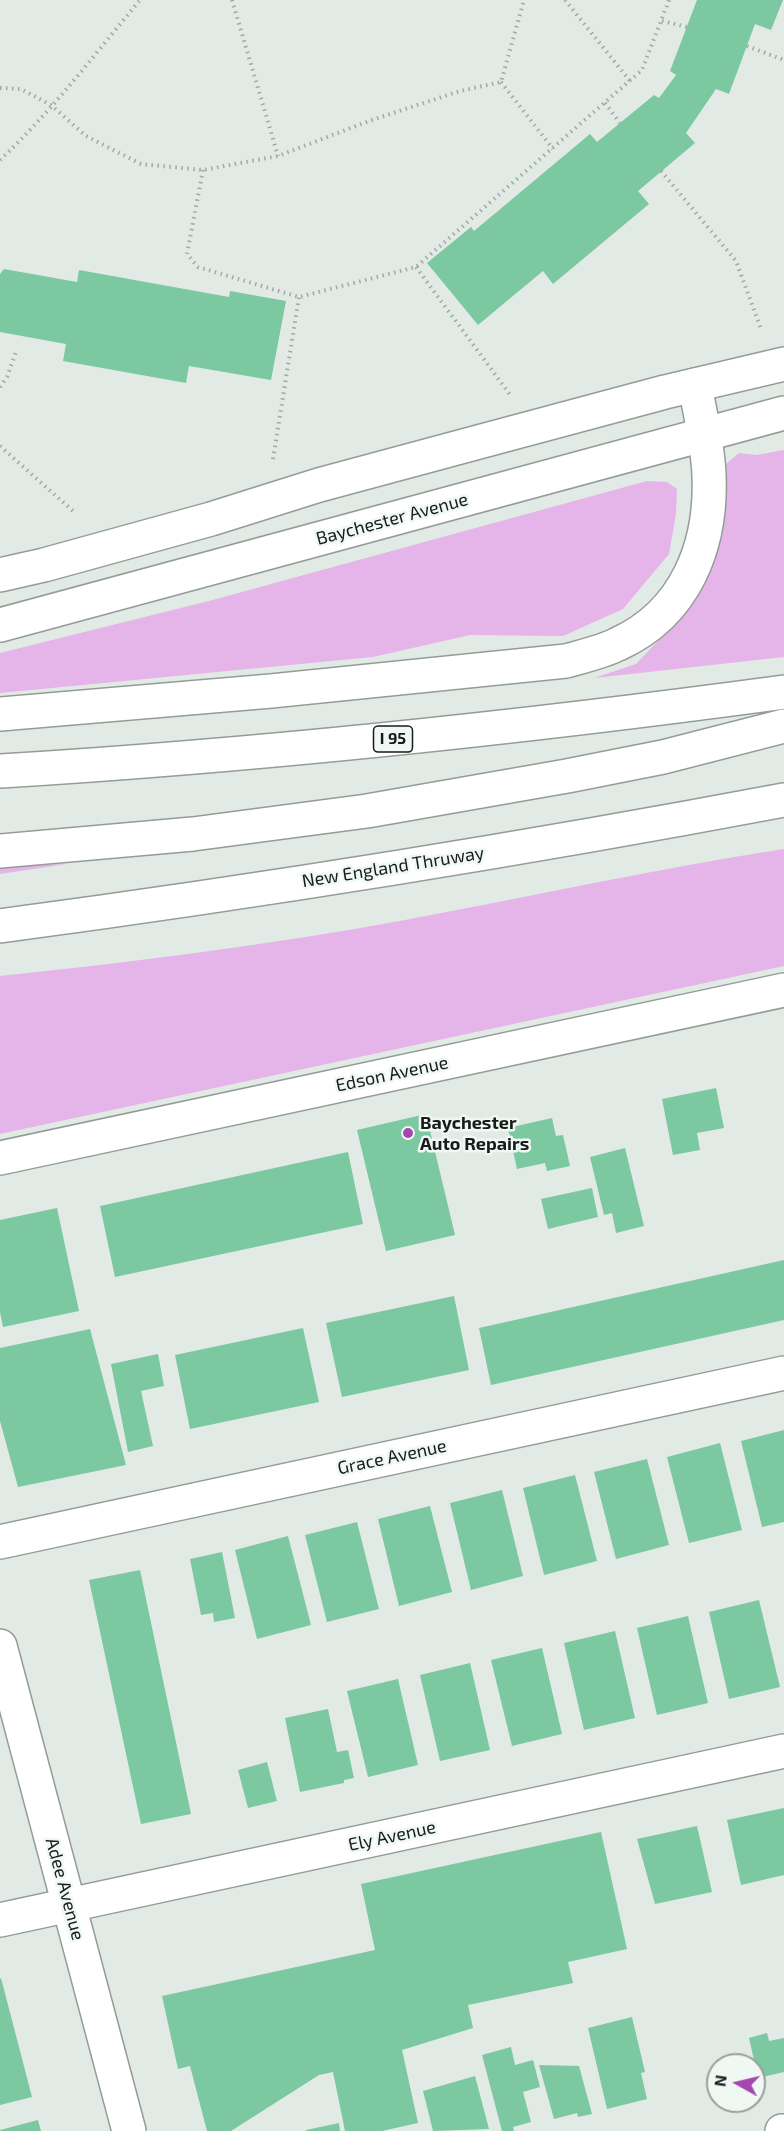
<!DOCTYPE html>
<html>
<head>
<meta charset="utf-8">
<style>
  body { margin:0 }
  #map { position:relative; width:784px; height:2131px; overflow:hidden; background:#e2eae6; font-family:"Exo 2",sans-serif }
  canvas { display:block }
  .north { position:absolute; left:706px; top:2053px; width:60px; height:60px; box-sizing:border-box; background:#eff8f3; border:2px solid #99a09c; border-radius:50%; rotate:278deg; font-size:16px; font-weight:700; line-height:24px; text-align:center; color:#181b1a }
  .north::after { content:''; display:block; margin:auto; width:21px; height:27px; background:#a746ae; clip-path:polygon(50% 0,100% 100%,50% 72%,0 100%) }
</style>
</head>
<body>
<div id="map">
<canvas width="784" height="2131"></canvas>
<div class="north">N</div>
</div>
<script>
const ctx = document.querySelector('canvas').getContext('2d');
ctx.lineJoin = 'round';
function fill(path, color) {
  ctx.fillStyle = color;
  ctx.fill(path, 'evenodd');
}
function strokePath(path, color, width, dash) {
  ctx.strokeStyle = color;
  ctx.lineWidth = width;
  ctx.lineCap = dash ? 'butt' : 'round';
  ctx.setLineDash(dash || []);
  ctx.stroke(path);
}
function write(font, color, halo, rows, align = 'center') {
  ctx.font = font + ' "Exo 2",sans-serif';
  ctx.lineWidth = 5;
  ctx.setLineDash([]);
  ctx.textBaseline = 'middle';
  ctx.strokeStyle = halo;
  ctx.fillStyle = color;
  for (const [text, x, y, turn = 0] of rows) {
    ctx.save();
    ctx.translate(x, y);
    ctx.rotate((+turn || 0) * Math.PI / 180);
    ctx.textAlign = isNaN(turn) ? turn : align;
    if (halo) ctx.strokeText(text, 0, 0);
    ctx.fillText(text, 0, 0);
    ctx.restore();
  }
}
const green = new Path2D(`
  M784,450V657L594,678L636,664L659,640L701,590L722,536L723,482L726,464L739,453L757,455Z
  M647,481L667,482L677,489L676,514L669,554L623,609L563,636L470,635L373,657L0,693V653L209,601Z
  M784,849V966L0,1134V976C134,962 268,945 400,921C528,897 655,869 784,849Z
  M67,864L0,874V867Z`);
const building = new Path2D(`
  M697,0H783L771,30L755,24L729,94L716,89L686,133L695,143L638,191L649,204L553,284L543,271L478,325L427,263L471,227L474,231L590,134L597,142L654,95L659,98L676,75L670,71Z
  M4,269L77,282L79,270L229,297L230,291L286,301L271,380L189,366L186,383L63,361L66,344L0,332V274Z
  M716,1088L724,1128L697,1133L700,1150L673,1155L662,1099Z
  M426,1114L455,1235L386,1251L357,1130Z
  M552,1118L556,1136L563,1135L570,1166L547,1171L545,1163L517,1169L508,1128Z
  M625,1148L644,1226L616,1233L612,1213L604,1215L590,1157Z
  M348,1152L363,1224L115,1277L100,1206Z
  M592,1188L598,1217L548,1229L541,1199Z
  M57,1208L79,1311L3,1327L0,1312V1220Z
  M784,1260V1320L491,1385L479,1328Z
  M454,1296L469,1370L342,1397L326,1323Z
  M303,1328L319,1402L190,1429L175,1355Z
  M90,1329L126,1465L18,1487L0,1421V1348Z
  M158,1354L164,1386L141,1391L153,1446L128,1452L111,1364Z
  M784,1430V1522L762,1527L741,1441Z
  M720,1443L742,1530L689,1543L667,1457Z
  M647,1459L669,1545L616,1559L594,1472Z
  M575,1475L597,1561L544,1575L523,1488Z
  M502,1490L523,1576L471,1590L450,1503Z
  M430,1506L452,1592L399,1606L378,1519Z
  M357,1522L379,1609L327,1622L305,1535Z
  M288,1536L311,1625L257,1639L235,1550Z
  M222,1552L235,1618L214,1622L213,1613L201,1615L190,1559Z
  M140,1570L191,1814L141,1824L89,1580Z
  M759,1600L780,1687L729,1699L709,1612Z
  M688,1616L708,1703L657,1715L637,1628Z
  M615,1631L635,1718L584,1730L564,1643Z
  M542,1648L562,1734L512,1746L491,1660Z
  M470,1663L490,1750L440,1761L420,1675Z
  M398,1679L418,1765L368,1777L347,1691Z
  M328,1709L337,1752L348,1750L354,1778L344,1780V1783L300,1792L285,1718Z
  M267,1762L277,1801L248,1808L238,1770Z
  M784,1808V1875L741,1885L727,1820Z
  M697,1826L712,1892L655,1904L637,1839Z
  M601,1832L627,1949L568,1962L573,1983L468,2005L473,2028L402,2050L418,2123L382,2131H345L333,2072L319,2075L231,2131H207L190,2066L178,2069L162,1996L375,1950L361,1884Z
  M1,1978L32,2097L0,2105V1979Z
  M632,2017L645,2072L641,2073L647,2099L607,2109L588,2028Z
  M767,2033L769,2041L784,2038V2072L758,2078L749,2038Z
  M511,2047L515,2065L533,2060L540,2087L523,2092L531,2122L513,2127L514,2131H502L482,2055Z
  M539,2065L579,2066L592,2114L578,2117L577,2113L554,2119Z
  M475,2076L489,2129L433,2131L423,2091Z
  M38,2120L41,2131H0V2130Z
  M339,2123L340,2131H306V2130Z`);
const path = new Path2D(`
  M232,0L278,156
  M565,0L630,81
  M662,21L687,27
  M747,46L784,60
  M501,82L553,149
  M0,88L21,89L51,105L86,136L141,164L203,170L278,156L369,121L460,91L501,82L524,0
  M605,103L620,123
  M0,160C51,112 95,54 140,0
  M203,170L187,254L198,267L299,297L416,267L642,70L669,0
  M661,171L736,261L761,329
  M416,267L511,396
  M0,387L7,377L16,352
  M0,446L73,511
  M273,459L299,297`);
const street = new Path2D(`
  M0,1646L129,2131
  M0,1920L784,1751
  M782,2131H784`);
const secondary = new Path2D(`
  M0,575L44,565L211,519L319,485L486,440L665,392L784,364
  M0,625L784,413
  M0,1158L784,990
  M0,1542L784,1373`);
const highway = new Path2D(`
  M0,714L271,691L566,661C584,656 602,652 618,644C686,613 712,545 709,475C708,445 700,414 695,385
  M0,771C262,755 524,727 784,692
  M0,851L193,834L367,811L567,776L663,757L784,726
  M0,926C262,891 524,849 784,800`);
const markers = [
  [408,1133,6,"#a746ae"]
];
const shields = [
  [393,739,39]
];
const shieldNames = [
  ["I 95",393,739]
];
const streetNames = [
  ["Baychester Avenue",392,519,-15],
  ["New England Thruway",393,867,-9],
  ["Edson Avenue",392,1074,-12],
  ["Grace Avenue",392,1457,-12],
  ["Ely Avenue",392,1836,-12],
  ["Adee Avenue",65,1889,75]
];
const poiNames = [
  ["Baychester",420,1123],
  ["Auto Repairs",420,1144]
];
fill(green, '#e5b4e8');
fill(building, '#7bc8a1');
strokePath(street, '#949c98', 36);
strokePath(secondary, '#949c98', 36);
strokePath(highway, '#949c98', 36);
strokePath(path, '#a1a8a5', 4, [1.5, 4.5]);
strokePath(street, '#fff', 33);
strokePath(secondary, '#fff', 33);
strokePath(highway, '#fff', 33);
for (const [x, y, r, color] of markers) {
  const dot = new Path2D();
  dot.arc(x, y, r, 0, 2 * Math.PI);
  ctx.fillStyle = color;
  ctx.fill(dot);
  strokePath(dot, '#eff8f3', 2);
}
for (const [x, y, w] of shields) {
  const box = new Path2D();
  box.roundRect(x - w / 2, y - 13, w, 26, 4.5);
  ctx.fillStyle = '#eff8f3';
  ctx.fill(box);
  strokePath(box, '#181b1a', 1.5);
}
write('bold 16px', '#181b1a', null, shieldNames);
write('18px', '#181b1a', '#eff8f3', streetNames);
write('bold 18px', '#181b1a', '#eff8f3', poiNames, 'left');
</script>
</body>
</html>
